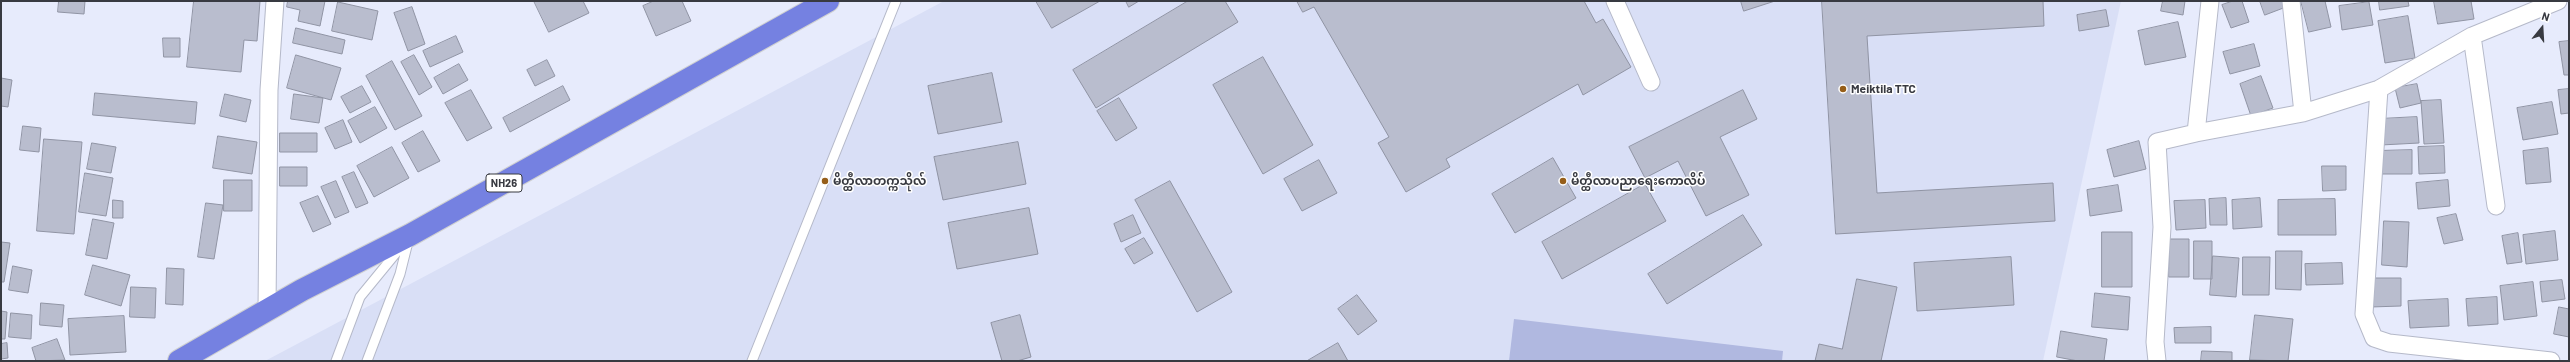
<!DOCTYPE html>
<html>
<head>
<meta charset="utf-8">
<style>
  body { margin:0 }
  #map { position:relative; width:2570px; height:362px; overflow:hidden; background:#e7ebfc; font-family:Barlow,sans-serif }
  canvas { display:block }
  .frame { position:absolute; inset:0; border:2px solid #383a41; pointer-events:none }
  .north { position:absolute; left:2522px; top:8px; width:40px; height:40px; -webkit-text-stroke:3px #fff; paint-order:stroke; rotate:18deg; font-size:11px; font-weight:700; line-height:16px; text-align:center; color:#383a41 }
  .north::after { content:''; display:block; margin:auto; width:14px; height:18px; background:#383a41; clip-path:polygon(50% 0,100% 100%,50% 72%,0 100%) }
</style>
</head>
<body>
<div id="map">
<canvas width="2570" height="362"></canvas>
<div class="frame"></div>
<div class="north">N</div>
</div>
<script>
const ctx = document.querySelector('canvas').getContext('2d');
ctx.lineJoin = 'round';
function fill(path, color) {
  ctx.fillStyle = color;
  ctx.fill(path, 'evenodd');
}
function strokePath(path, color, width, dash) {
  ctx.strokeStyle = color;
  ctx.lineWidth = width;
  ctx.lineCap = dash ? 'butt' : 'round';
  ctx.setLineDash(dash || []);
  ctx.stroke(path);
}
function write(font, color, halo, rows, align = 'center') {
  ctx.font = font + ' Barlow,"Noto Sans Myanmar",sans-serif';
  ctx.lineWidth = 3;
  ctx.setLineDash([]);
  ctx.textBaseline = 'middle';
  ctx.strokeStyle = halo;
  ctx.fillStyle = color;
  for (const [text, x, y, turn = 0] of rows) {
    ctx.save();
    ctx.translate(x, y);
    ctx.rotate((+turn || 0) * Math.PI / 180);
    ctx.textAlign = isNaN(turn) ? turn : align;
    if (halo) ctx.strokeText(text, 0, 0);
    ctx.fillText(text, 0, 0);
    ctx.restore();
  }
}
const built = new Path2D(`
  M944,1H2121L2043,361H265Z`);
const green = new Path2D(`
  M1514,319L1783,351L1782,361H1509Z`);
const building = new Path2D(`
  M59,1H85L84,14L58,12Z
  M194,1H260L257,41L244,40L241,72L187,67Z
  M288,1H325L320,26L298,21L300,10L287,7Z
  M534,1H583L589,13L549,32Z
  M654,1H682L691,21L656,36L643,6Z
  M1036,1H1100L1052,28Z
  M1126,1H1139L1129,7Z
  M1188,1H1225L1238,22L1096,108L1073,70Z
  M1297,1H1584L1596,23L1603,19L1631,67L1583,95L1578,84L1446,159L1450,167L1406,192L1378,143L1389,137L1314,7L1303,12Z
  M1741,1H1775L1744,11Z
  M1822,1H2043L2044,26L1867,36L1877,193L2053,183L2055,221L1836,234Z
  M2163,1H2185L2183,15L2161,11Z
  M2233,1H2242L2249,22L2231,28L2222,5Z
  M2260,1H2284L2286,7L2265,15Z
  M2301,1H2325L2331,27L2309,32Z
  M2379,1H2408L2409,6L2380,10Z
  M2434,1H2471L2474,19L2438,24Z
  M338,2L378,11L372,40L332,31Z
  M2369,2L2373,25L2342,30L2339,6Z
  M412,7L425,44L408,51L394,13Z
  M2106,10L2109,26L2079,31L2077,15Z
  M2408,16L2415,58L2385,63L2378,21Z
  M2178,22L2186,57L2145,65L2138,31Z
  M296,28L345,40L342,54L293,43Z
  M456,36L463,52L430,67L423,51Z
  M163,38H180V57H164Z
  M2569,41V75H2564L2559,42Z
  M2254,44L2260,66L2230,74L2223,52Z
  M296,55L341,68L331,100L287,88Z
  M414,55L432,87L419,95L401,62Z
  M1263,57L1313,145L1263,174L1213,85Z
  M547,60L555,76L535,86L527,70Z
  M392,61L422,116L395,130L366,76Z
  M459,64L468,80L443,94L434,78Z
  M992,73L1002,122L938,134L928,86Z
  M2261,76L2273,108L2251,116L2240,84Z
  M1,78L12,80L8,107L1,106Z
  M2417,84L2421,103L2400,108L2395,88Z
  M362,86L371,102L350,113L341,97Z
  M563,86L570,100L510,132L503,118Z
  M2569,89V113L2561,114L2558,90Z
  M471,90L492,128L467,141L445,103Z
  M1743,90L1757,119L1720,137L1749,195L1706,216L1678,161L1645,178L1629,147Z
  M95,93L197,102L195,124L93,115Z
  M225,94L251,100L246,122L220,116Z
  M294,94L323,98L319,123L291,119Z
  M1119,98L1137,128L1116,141L1097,111Z
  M2441,100L2444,143L2424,144L2421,101Z
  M2552,102L2558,134L2523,140L2517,108Z
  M375,107L387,128L360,143L348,121Z
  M2417,117L2419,143L2381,145L2379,119Z
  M343,120L352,142L335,149L325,128Z
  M23,126L41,128L39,152L20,150Z
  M423,131L440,161L418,172L402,143Z
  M280,133H317V152H280Z
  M218,136L257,142L252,174L213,168Z
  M44,139L82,142L74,234L37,231Z
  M2139,141L2146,169L2114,177L2107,150Z
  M1018,142L1026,184L943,200L934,157Z
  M92,143L116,147L111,173L87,169Z
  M2444,146L2445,173L2419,174L2418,147Z
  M392,147L409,178L374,197L357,166Z
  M2548,148L2551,182L2526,184L2523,151Z
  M2412,150V174H2377V151Z
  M1553,158L1576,198L1515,233L1492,194Z
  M1319,160L1337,193L1302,211L1284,179Z
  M2322,166H2346V190L2323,191Z
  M280,167H307V186H280Z
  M354,172L368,203L356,208L342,177Z
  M85,173L113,178L106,216L79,212Z
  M224,180H252V211H224Z
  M2448,180L2450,206L2418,209L2416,183Z
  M336,181L349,212L335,218L321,187Z
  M1170,181L1232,292L1197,312L1135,200Z
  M1645,184L1666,221L1562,279L1542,242Z
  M2118,185L2122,211L2090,216L2087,190Z
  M318,196L331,224L313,232L300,203Z
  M2226,198L2227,225H2210L2209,199Z
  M2260,198L2262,227L2233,229L2232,200Z
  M2335,199L2336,235H2278V200Z
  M113,200L123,201V218H113Z
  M2205,200L2206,228L2176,230L2174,201Z
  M206,203L223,205L214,259L198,257Z
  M1029,208L1038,254L957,269L948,223Z
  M2456,214L2463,240L2444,244L2437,218Z
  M1133,215L1141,233L1121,242L1114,224Z
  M1743,215L1762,245L1667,304L1648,274Z
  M93,219L114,223L107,259L86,255Z
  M2384,221L2409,222L2407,267L2382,265Z
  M2555,231L2558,260L2526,264L2523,235Z
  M2102,232H2132V287H2102Z
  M2518,233L2522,262L2507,264L2502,236Z
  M1144,238L1153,253L1134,264L1125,249Z
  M2170,239H2189V277H2169Z
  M2194,241H2212V279H2194Z
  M1,242L10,243L4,282H1Z
  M2276,251H2302L2301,290L2276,289Z
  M2213,256L2239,258L2236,297L2210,295Z
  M2011,257L2014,305L1917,311L1914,263Z
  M2243,257H2270L2269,295H2243Z
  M2342,263L2343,284L2306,285L2305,264Z
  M93,265L130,275L121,306L85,295Z
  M13,266L32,270L28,293L9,290Z
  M167,268L184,269L183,305L166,304Z
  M2370,278H2401V306L2371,307Z
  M1857,279L1897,287L1881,361H1815L1819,344L1842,349Z
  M2562,280L2565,299L2542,302L2540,282Z
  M2533,282L2537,316L2504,320L2500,286Z
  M131,287L156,288L155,318L130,317Z
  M2095,293L2130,297L2128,330L2092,327Z
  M1357,295L1377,321L1358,335L1338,309Z
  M2497,297L2498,324L2468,326L2466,299Z
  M2448,299L2449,326L2410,328L2408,301Z
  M41,303L64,305L62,327L40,325Z
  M2559,307L2569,309V337L2554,334Z
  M1,311L7,312L5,339H1Z
  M11,313L32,315L31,339L9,337Z
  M1020,315L1031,357L1017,361H1002L991,323Z
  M2255,315L2293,319L2288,361L2250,360Z
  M124,316L126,352L70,355L68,319Z
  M2211,327V343H2175L2174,328Z
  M2061,331L2107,339L2104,361H2078L2057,357Z
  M57,339L65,360L36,361L32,348Z
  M7,343L8,358L1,359V344Z
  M1338,343L1348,361H1307Z
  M2202,351L2232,352V361H2201Z`);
const lane = new Path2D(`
  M336,361L360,297L401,247
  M367,361L400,274L409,238
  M752,361L896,1`);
const street = new Path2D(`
  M1615,1L1651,82
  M2291,1L2303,113
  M2472,36L2496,206
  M2379,89L2364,314L2374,338L2389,343L2551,361
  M2196,133L2210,1
  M267,310L269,90L275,1
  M2157,361L2155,342L2162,227L2157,142L2196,133L2303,113L2379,89L2472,36L2558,1`);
const highway = new Path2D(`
  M179,361L302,290L410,235L828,1`);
const markers = [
  [1843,89,4,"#965e19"],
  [825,181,4,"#965e19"],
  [1563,181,4,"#965e19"]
];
const shields = [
  [504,183,36]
];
const shieldNames = [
  ["NH26",504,183]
];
const poiNames = [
  ["Meiktila TTC",1851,89],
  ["မိတ္ထီလာတက္ကသိုလ်",833,181],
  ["မိတ္ထီလာပညာရေးကောလိပ်",1571,181]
];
fill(built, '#d9dff6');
fill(green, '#b0b8e0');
fill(building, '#b9bdce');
strokePath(building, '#9094a4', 1);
strokePath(lane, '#b5b9c9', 11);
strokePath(street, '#b5b9c9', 19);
strokePath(highway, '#cfd0d1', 24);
strokePath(lane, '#fff', 9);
strokePath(street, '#fff', 17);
strokePath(highway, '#7581e1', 22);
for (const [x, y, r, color] of markers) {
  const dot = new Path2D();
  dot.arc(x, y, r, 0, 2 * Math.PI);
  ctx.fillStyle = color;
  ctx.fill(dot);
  strokePath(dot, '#fff', 1.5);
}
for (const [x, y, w] of shields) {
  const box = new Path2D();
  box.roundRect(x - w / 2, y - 9, w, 18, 3);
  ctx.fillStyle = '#fff';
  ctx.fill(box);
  strokePath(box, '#383a41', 1);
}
write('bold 11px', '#383a41', null, shieldNames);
write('bold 12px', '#383a41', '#fff', poiNames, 'left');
</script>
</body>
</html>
